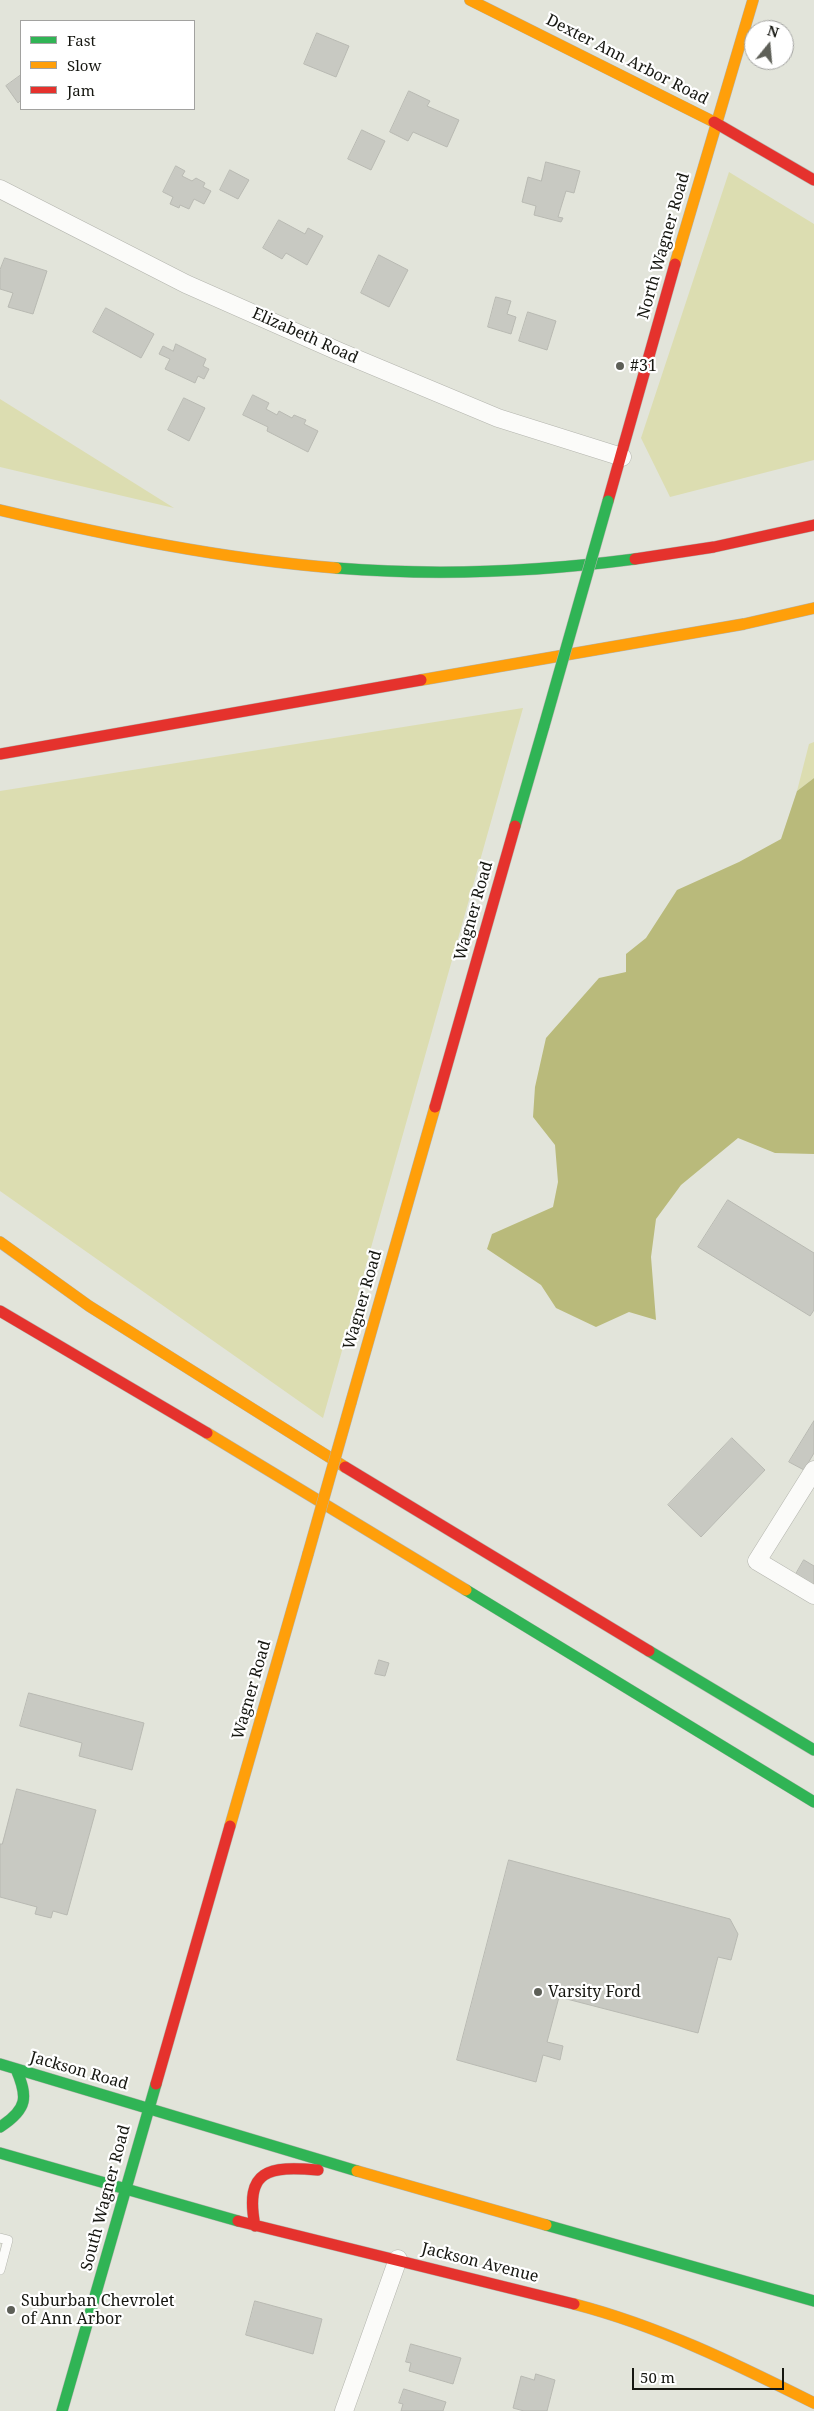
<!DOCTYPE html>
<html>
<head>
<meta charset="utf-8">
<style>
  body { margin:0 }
  #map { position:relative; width:814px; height:2411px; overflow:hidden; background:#e2e4da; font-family:"Noto Serif",serif }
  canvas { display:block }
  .legend { position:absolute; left:20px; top:20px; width:175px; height:90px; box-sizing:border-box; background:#fff; border:1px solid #a2a2a0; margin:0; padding:6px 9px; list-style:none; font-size:15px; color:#161711 }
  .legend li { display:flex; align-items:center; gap:10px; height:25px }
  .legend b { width:25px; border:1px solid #a2a2a0 }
  .north { position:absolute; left:744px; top:20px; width:50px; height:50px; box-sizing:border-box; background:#fff; border:1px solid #a2a2a0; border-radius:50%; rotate:17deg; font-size:14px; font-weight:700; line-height:20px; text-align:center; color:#161711 }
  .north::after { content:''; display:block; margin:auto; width:18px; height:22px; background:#5d5f57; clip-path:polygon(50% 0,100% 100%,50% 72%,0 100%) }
  .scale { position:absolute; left:632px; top:2368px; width:152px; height:22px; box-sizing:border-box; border:2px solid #161711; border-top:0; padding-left:6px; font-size:15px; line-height:18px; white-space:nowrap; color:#161711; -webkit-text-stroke:4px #fff; paint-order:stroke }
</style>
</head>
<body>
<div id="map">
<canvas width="814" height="2411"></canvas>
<ul class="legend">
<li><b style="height:6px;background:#30b455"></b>Fast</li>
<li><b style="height:6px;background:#ff9f0a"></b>Slow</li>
<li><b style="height:6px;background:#e5322d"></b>Jam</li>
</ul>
<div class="north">N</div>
<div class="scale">50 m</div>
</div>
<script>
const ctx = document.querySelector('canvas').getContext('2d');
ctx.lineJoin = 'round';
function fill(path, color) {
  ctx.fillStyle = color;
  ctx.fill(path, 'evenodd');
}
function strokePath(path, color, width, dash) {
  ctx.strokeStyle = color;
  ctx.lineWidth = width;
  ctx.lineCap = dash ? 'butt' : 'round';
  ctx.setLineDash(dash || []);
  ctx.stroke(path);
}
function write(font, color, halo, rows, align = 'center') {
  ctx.font = font + ' "Noto Serif",serif';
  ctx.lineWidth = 4.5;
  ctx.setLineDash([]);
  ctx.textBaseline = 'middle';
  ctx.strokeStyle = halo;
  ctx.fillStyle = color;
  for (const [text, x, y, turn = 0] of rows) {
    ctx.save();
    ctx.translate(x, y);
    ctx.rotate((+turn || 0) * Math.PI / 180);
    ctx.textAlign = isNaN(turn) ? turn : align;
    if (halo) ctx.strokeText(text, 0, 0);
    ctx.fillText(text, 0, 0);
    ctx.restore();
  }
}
const green = new Path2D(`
  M729,172L814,224V460L670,497L641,438Z
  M0,399L174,508L0,467Z
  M523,708L323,1418L0,1191V791Z
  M814,742V778L797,791L809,744Z`);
const water = new Path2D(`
  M814,778V1154L775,1153L738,1138L681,1185L656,1219L651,1257L656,1320L629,1312L596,1327L556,1308L541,1285L487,1249L492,1234L553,1207L558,1182L555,1145L533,1117L535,1087L546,1038L599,978L626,972V954L646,938L677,890L739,862L781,839L797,791Z`);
const building = new Path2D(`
  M317,33L349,46L336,77L304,64Z
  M21,75V100L18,103L6,86Z
  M409,91L430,101L427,106L459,120L447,147L413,132L408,141L390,132Z
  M362,130L385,141L371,170L348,159Z
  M546,162L580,171L574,193L566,191L558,217L563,218L561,222L534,215L536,206L522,202L528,177L541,181Z
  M176,166L185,171L182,176L192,181L196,178L205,183L203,187L211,191L204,204L194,199L189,209L180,205L179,208L170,204L173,197L163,192Z
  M230,170L249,180L238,199L220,190Z
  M279,220L305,234L308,228L323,236L307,265L286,253L282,259L263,248Z
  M379,255L408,270L389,307L361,293Z
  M5,258L47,271L33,314L8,307L13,293L0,289V270Z
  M496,297L511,301L507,314L516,317L511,334L488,327Z
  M106,308L154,334L141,358L93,332Z
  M528,312L556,321L547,350L519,341Z
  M176,344L206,359L203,366L209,369L204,379L198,376L195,383L165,369L170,359L159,354L163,346L173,351Z
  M253,395L269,403L266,409L277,415L279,411L292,418L294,415L306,420L304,424L318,431L308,452L267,431L268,427L243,415Z
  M184,398L205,408L189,441L168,430Z
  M728,1200L814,1253V1310L810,1316L698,1247Z
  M814,1421V1453L804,1470L789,1462Z
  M732,1438L765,1470L701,1537L668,1505Z
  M804,1560L814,1566V1585L796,1574Z
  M379,1660L389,1663L385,1676L375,1674Z
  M29,1693L144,1723L132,1770L79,1756L82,1743L20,1726Z
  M17,1789L96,1810L67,1915L53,1911L51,1918L35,1914L37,1907L0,1897V1844H2Z
  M509,1860L730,1919L738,1934L731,1960L718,1957L698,2033L559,1997L547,2042L563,2046L560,2060L543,2055L536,2082L457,2060Z
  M255,2301L322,2319L313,2354L246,2335Z
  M411,2344L461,2358L453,2384L409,2371L411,2363L406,2362Z
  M536,2374L555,2380L547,2411H524L513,2408L521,2376L534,2380Z
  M404,2389L446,2402L443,2411H401L403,2404L399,2403Z`);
const lane = new Path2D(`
  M0,2238L8,2240L0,2270`);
const street = new Path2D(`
  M0,189L186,284L340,352L498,418L622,457
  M814,1470L757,1561L814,1595
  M344,2411L398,2259`);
const fast = new Path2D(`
  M336,568C435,576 536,572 635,559
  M515,826L544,726
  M466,1590L814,1802
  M649,1651L814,1750
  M0,2064L357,2171
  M0,2127C28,2109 28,2097 16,2069
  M0,2153L238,2221
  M546,2225L814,2301
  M62,2411L156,2084`);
const slow = new Path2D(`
  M470,0L714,122
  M675,264L753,0
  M0,510C111,536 222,559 336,568
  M421,680L744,624L814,608
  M0,1242L89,1306L345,1467
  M351,1402L435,1107
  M207,1433L466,1590
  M230,1826L308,1554
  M357,2171L546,2225
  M574,2304C659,2326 736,2364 814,2403`);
const jam = new Path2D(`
  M714,122L814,180
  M608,501L675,264
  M635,559L714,547L814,525
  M0,754L421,680
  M435,1107L515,826
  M0,1311L207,1433
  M345,1467L649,1651
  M156,2084L230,1826
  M238,2221L574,2304
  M255,2226C244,2169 269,2166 318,2170`);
const fastBridge = new Path2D(`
  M544,726L608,501`);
const slowBridge = new Path2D(`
  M308,1554L351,1402`);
const markers = [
  [620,366,5,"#5d5f57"],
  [538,1992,5,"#5d5f57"],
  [11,2310,5,"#5d5f57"]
];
const streetNames = [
  ["Dexter Ann Arbor Road",627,60,27],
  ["North Wagner Road",664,246,-74],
  ["Elizabeth Road",305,336,24],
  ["Wagner Road",474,911,-74],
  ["Wagner Road",363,1300,-74],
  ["Wagner Road",252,1690,-74],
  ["Jackson Road",79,2071,16],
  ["South Wagner Road",106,2198,-75],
  ["Jackson Avenue",480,2263,14]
];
const poiNames = [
  ["#31",630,366],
  ["Varsity Ford",548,1992],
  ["Suburban Chevrolet",21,2301],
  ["of Ann Arbor",21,2319]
];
fill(green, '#dcddb1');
fill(water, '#b9ba7b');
fill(building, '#c8c9c2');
strokePath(building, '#b8b9b2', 1);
strokePath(lane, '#b3b4ad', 10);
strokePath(street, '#b3b4ad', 19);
strokePath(fast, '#b3b4ad', 12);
strokePath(slow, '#b3b4ad', 12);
strokePath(jam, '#b3b4ad', 12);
strokePath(lane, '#fbfbf9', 9);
strokePath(street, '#fbfbf9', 18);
strokePath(fast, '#30b455', 11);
strokePath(slow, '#ff9f0a', 11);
strokePath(jam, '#e5322d', 11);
strokePath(fastBridge, '#b3b4ad', 12, []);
strokePath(slowBridge, '#b3b4ad', 12, []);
strokePath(fastBridge, '#30b455', 11);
strokePath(slowBridge, '#ff9f0a', 11);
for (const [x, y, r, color] of markers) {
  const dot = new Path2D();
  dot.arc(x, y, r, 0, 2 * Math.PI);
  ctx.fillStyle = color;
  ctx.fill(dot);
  strokePath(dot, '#fff', 2);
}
write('16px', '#161711', '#fff', streetNames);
write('16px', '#161711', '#fff', poiNames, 'left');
</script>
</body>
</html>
